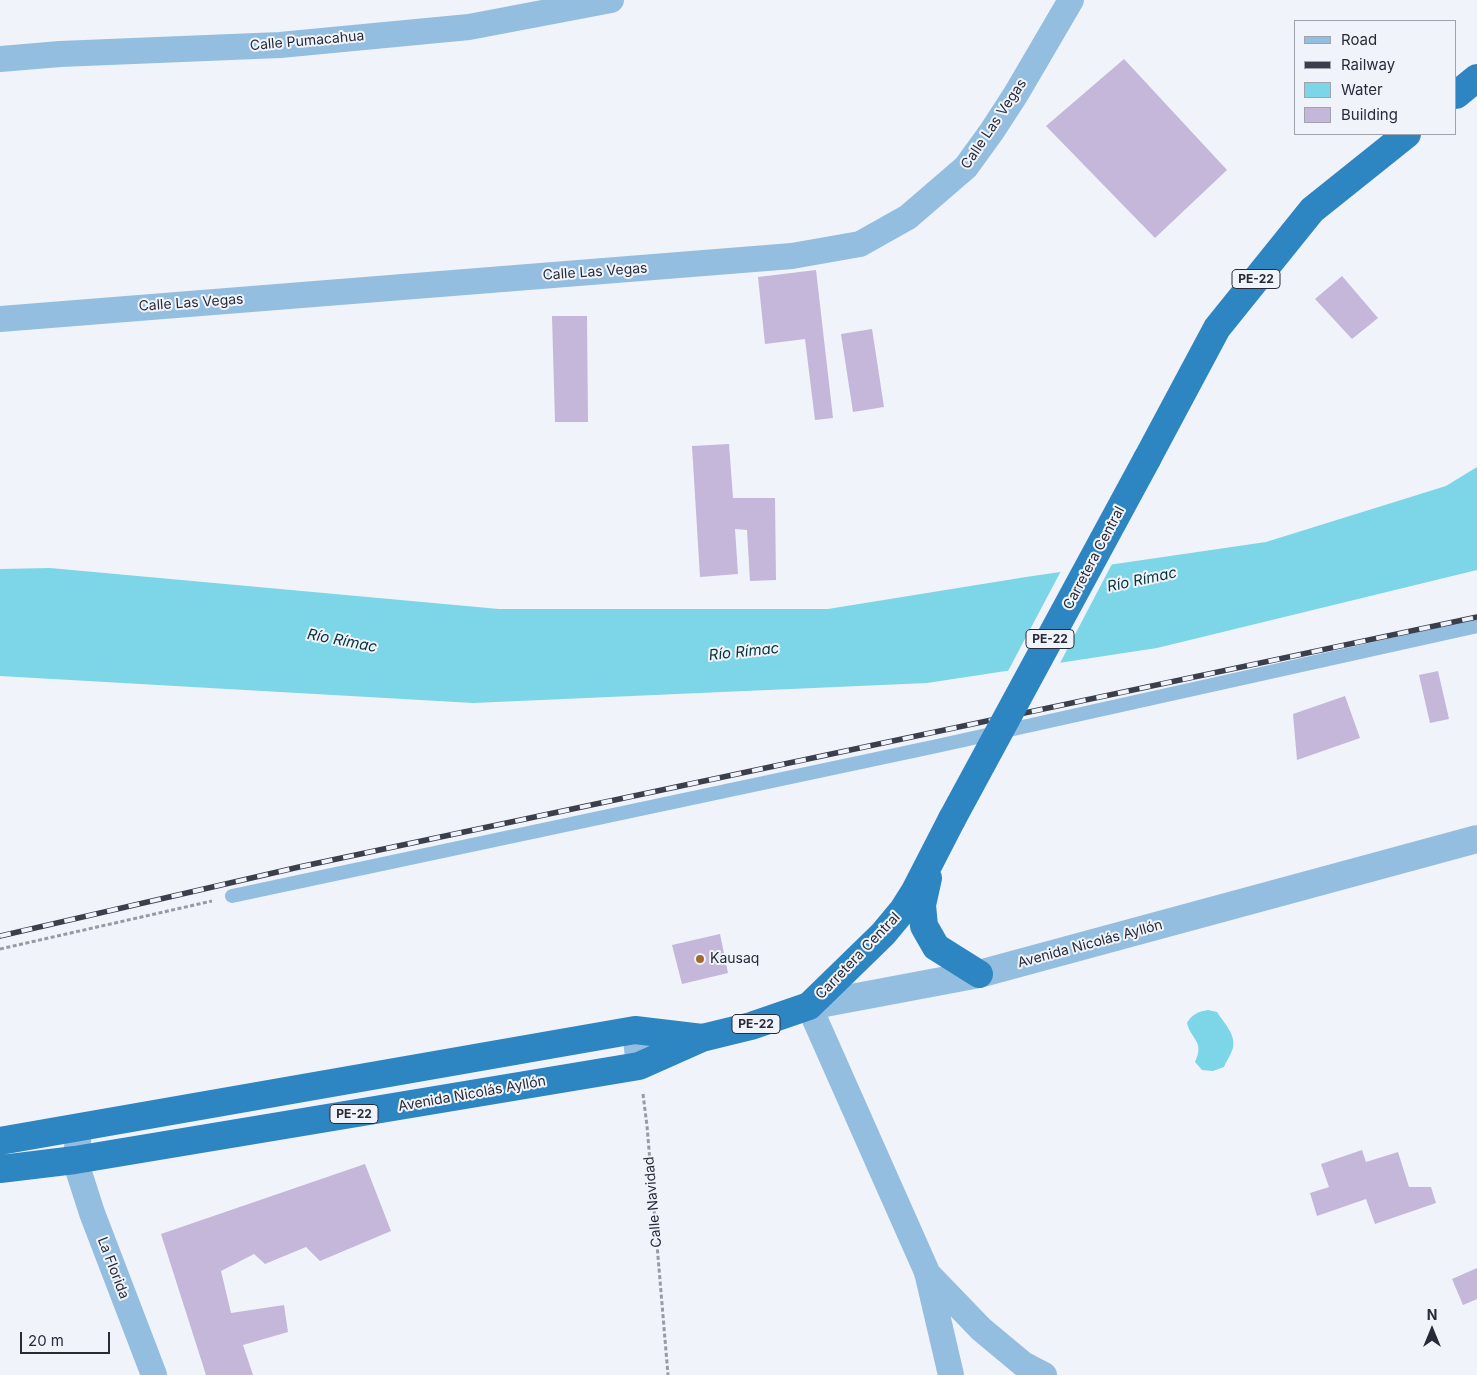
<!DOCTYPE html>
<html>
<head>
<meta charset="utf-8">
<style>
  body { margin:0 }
  #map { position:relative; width:1477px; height:1375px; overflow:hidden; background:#f0f3fa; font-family:Inter,sans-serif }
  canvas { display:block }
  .legend { position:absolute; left:1294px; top:20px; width:162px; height:115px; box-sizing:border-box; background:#f0f3fa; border:1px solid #a0a3ac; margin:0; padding:6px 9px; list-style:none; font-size:15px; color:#272b38 }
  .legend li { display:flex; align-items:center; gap:10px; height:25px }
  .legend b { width:25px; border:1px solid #a0a3ac }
  .north { position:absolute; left:1407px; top:1305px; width:50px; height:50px; -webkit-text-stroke:4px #f0f3fa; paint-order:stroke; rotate:0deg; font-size:14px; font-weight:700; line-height:20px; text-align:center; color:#272b38 }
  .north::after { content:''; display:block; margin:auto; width:18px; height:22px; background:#272b38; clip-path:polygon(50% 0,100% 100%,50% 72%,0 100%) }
  .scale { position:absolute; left:20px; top:1332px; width:90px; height:22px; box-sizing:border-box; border:2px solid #272b38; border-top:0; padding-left:6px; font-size:15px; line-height:18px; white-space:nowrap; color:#272b38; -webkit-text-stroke:4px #f0f3fa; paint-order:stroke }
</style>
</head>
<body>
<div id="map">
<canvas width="1477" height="1375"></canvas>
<ul class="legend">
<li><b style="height:6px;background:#93bee0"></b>Road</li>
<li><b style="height:6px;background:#3b3f4c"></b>Railway</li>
<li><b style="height:14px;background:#7dd5e8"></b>Water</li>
<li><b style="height:14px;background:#c4b7d9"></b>Building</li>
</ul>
<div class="north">N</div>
<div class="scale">20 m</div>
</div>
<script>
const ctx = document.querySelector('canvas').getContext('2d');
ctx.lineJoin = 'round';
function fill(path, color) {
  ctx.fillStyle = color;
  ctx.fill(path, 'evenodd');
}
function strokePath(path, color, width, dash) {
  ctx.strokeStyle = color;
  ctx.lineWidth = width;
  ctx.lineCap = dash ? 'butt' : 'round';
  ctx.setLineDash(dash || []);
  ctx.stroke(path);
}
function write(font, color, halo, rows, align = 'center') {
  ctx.font = font + ' Inter,sans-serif';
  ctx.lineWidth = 4;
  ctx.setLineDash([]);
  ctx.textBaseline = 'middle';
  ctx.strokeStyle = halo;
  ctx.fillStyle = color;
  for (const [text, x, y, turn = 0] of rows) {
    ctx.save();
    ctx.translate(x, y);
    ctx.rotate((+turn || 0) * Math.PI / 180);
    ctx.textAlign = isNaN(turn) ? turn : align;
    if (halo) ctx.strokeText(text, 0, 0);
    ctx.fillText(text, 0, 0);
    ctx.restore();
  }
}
const water = new Path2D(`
  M1477,467V570L1157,648L927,683L473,703L0,676V569L50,568L499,609H828L1026,577L1266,542L1446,486Z
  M1208,1010L1217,1012C1224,1023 1236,1034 1233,1048C1231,1055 1226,1061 1224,1067L1213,1071L1202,1070L1195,1062C1205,1041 1191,1040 1187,1023C1192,1014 1198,1012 1208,1010Z`);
const pier = new Path2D(`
  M1113,562L1059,665L1007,673L1062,569Z`);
const building = new Path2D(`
  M1124,59L1227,170L1155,238L1046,126Z
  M816,270L833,418L815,420L805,339L765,344L758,277Z
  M1342,276L1378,318L1352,339L1315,299Z
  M552,316H587L588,422H555Z
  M872,329L884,407L853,412L841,334Z
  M729,444L733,498H775L776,580L750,581L747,530L735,529L738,574L700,577L692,446Z
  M1438,671L1449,719L1430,723L1419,675Z
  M1345,696L1360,738L1297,760L1293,714Z
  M720,934L728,973L682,984L672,945Z
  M1362,1150L1366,1162L1398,1152L1409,1187H1431L1436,1203L1375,1224L1366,1199L1317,1216L1310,1193L1329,1187L1321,1164Z
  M365,1164L391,1231L320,1261L306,1247L265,1264L254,1254L221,1271L231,1313L284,1305L288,1332L243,1345L253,1375H206L161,1234Z
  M1477,1268V1299L1463,1305L1452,1279Z`);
const path = new Path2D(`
  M0,949L212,901
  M643,1094L647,1126L668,1375`);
const service = new Path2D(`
  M232,896L937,746L1477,626`);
const minor = new Path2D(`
  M0,59L60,54L280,45L469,27L611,0
  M0,319L792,256L860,244L908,217L966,167L992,131L1016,94L1071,0
  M809,1006L927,1272L951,1375
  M635,1030L639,1066
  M80,1128L75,1160L92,1213L154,1375
  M927,1273L981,1329L1023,1364L1044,1375`);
const tertiary = new Path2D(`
  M809,1006L979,974L1477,839`);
const trunk = new Path2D(`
  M1456,95L1477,78
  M1147,459L1217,328L1312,210L1407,134
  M928,878L922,905L924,926L936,947L979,974
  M0,1141L635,1030L702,1038
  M0,1169L75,1160L639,1066L702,1038L751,1026L809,1006L883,934L903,910L915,891L952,819`);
const rail = new Path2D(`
  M0,936L299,867L1477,617`);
const trunkBridge = new Path2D(`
  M952,819L1147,459`);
const markers = [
  [700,959,5,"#a5692c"]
];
const shields = [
  [1256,279,48],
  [1050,639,48],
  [756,1024,48],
  [354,1114,48]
];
const shieldNames = [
  ["PE-22",1256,279],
  ["PE-22",1050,639],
  ["PE-22",756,1024],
  ["PE-22",354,1114]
];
const streetNames = [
  ["Calle Pumacahua",307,41,-5],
  ["Calle Las Vegas",994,124,-56],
  ["Calle Las Vegas",595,272,-4],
  ["Calle Las Vegas",191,303,-4],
  ["Carretera Central",1094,558,-62],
  ["Avenida Nicolás Ayllón",1090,944,-15],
  ["Carretera Central",858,956,-46],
  ["Avenida Nicolás Ayllón",472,1094,-10],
  ["Calle Navidad",653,1202,-95],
  ["La Florida",113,1268,69]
];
const poiNames = [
  ["Kausaq",710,959]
];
const waterNames = [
  ["Río Rímac",1142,580,-12],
  ["Río Rímac",342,641,11],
  ["Río Rímac",744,652,-6]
];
fill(water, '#7dd5e8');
fill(pier, '#f0f3fa');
fill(building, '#c4b7d9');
strokePath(path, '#979aa4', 3, [4, 2.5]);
strokePath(service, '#93bee0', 14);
strokePath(minor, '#93bee0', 26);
strokePath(tertiary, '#93bee0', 28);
strokePath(trunk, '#2d85c1', 28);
strokePath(rail, '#3b3f4c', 5.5);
strokePath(rail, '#f0f3fa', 4, [11]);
strokePath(trunkBridge, '#2d85c1', 28);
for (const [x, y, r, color] of markers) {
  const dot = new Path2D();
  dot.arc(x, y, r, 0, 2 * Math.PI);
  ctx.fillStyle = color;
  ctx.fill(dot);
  strokePath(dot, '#f0f3fa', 2);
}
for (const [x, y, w] of shields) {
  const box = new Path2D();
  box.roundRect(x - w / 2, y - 9.5, w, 19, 4);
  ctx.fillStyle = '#f0f3fa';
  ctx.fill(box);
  strokePath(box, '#272b38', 1);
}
write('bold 12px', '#272b38', null, shieldNames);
write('14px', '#272b38', '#f0f3fa', streetNames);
write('14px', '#272b38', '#f0f3fa', poiNames, 'left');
write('italic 15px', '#06333b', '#f0f3fa', waterNames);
</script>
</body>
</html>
